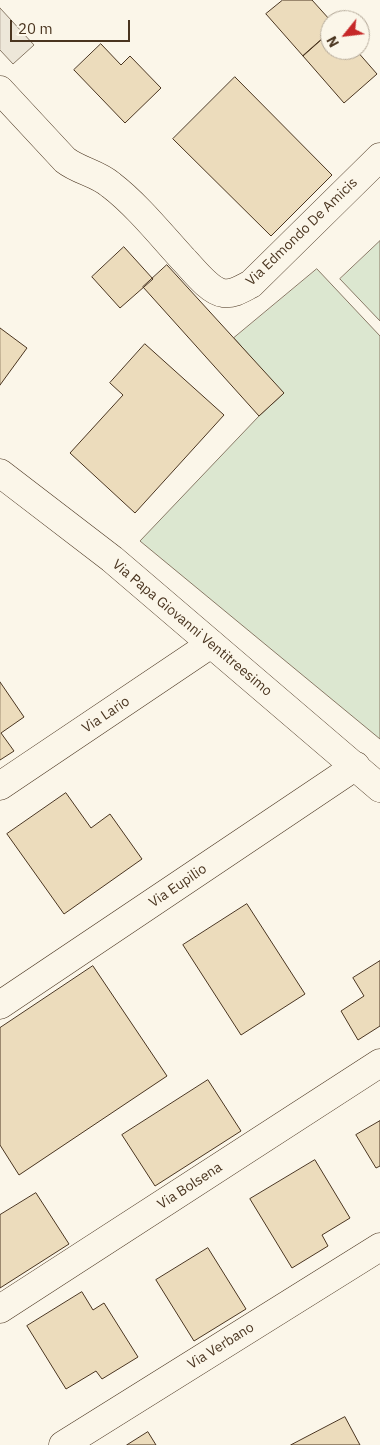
<!DOCTYPE html>
<html>
<head>
<meta charset="utf-8">
<style>
  body { margin:0 }
  #map { position:relative; width:380px; height:1445px; overflow:hidden; background:#fbf6e9; font-family:"IBM Plex Sans",sans-serif }
  canvas { display:block }
  .north { position:absolute; left:320px; top:10px; width:50px; height:50px; box-sizing:border-box; background:#fbf6e9; border:1px solid #b4a999; border-radius:50%; rotate:241deg; font-size:14px; font-weight:700; line-height:20px; text-align:center; color:#4a3520 }
  .north::after { content:''; display:block; margin:auto; width:18px; height:22px; background:#c62828; clip-path:polygon(50% 0,100% 100%,50% 72%,0 100%) }
  .scale { position:absolute; left:10px; top:20px; width:120px; height:22px; box-sizing:border-box; border:2px solid #4a3520; border-top:0; padding-left:6px; font-size:15px; line-height:18px; white-space:nowrap; color:#4a3520; -webkit-text-stroke:4px #fbf6e9; paint-order:stroke }
</style>
</head>
<body>
<div id="map">
<canvas width="380" height="1445"></canvas>
<div class="north">N</div>
<div class="scale">20 m</div>
</div>
<script>
const ctx = document.querySelector('canvas').getContext('2d');
ctx.lineJoin = 'round';
function fill(path, color) {
  ctx.fillStyle = color;
  ctx.fill(path, 'evenodd');
}
function strokePath(path, color, width, dash) {
  ctx.strokeStyle = color;
  ctx.lineWidth = width;
  ctx.lineCap = dash ? 'butt' : 'round';
  ctx.setLineDash(dash || []);
  ctx.stroke(path);
}
function write(font, color, halo, rows, align = 'center') {
  ctx.font = font + ' "IBM Plex Sans",sans-serif';
  ctx.lineWidth = 4;
  ctx.setLineDash([]);
  ctx.textBaseline = 'middle';
  ctx.strokeStyle = halo;
  ctx.fillStyle = color;
  for (const [text, x, y, turn = 0] of rows) {
    ctx.save();
    ctx.translate(x, y);
    ctx.rotate((+turn || 0) * Math.PI / 180);
    ctx.textAlign = isNaN(turn) ? turn : align;
    if (halo) ctx.strokeText(text, 0, 0);
    ctx.fillText(text, 0, 0);
    ctx.restore();
  }
}
const green = new Path2D(`
  M380,241V321L340,279Z
  M317,269L380,336V739L140,541L259,416L283,394L234,338Z`);
const parking = new Path2D(`
  M0,8L34,45L13,64L0,50Z`);
const building = new Path2D(`
  M283,0H312L330,20V32L303,56L266,14Z
  M330,32V50H356L377,74L344,103L303,56Z
  M101,44L121,65L130,56L161,88L125,123L74,70Z
  M235,77L332,175L271,236L173,139Z
  M124,247L153,279L120,308L92,277Z
  M167,265L284,393L259,416L143,287Z
  M0,328L27,348L0,385Z
  M145,344L224,415L135,513L70,453L123,395L110,383Z
  M0,682L24,717L1,733L14,751L0,760Z
  M66,793L91,828L110,814L142,859L64,914L7,834Z
  M247,904L305,994L241,1035L183,945Z
  M380,961V1026L358,1040L341,1011L364,996L353,978Z
  M93,966L167,1076L19,1175L0,1145V1028Z
  M208,1080L241,1131L155,1186L122,1135Z
  M380,1121V1166L376,1168L356,1135Z
  M315,1160L350,1218L322,1235L328,1246L292,1268L250,1199Z
  M36,1193L69,1244L0,1288V1215Z
  M208,1248L246,1309L194,1341L156,1280Z
  M82,1292L93,1310L104,1303L138,1357L102,1379L96,1371L66,1389L27,1326Z
  M345,1417L360,1445H291Z
  M148,1432L156,1445H127Z`);
const minor = new Path2D(`
  M0,90L65,160C79,171 97,173 111,185C137,205 161,235 183,259C192,268 209,291 223,293C233,295 243,288 251,284L380,157
  M0,786L211,644
  M0,1005L356,766
  M0,1309L380,1063
  M63,1445L380,1247`);
const tertiary = new Path2D(`
  M0,473L112,559L380,788`);
const streetNames = [
  ["Via Edmondo De Amicis",302,232,-44],
  ["Via Papa Giovanni Ventitreesimo",192,628,40],
  ["Via Lario",106,715,-34],
  ["Via Eupilio",178,886,-34],
  ["Via Bolsena",190,1186,-33],
  ["Via Verbano",221,1346,-32]
];
fill(green, '#dce7d0');
strokePath(green, '#887966', 1);
fill(parking, '#ede7d9');
strokePath(parking, '#887966', 1);
fill(building, '#ecdcbc');
strokePath(building, '#4a3520', 1);
strokePath(minor, '#4a3520', 29);
strokePath(tertiary, '#4a3520', 29);
strokePath(minor, '#fbf6e9', 28);
strokePath(tertiary, '#fbf6e9', 28);
write('14px', '#4a3520', '#fbf6e9', streetNames);
</script>
</body>
</html>
